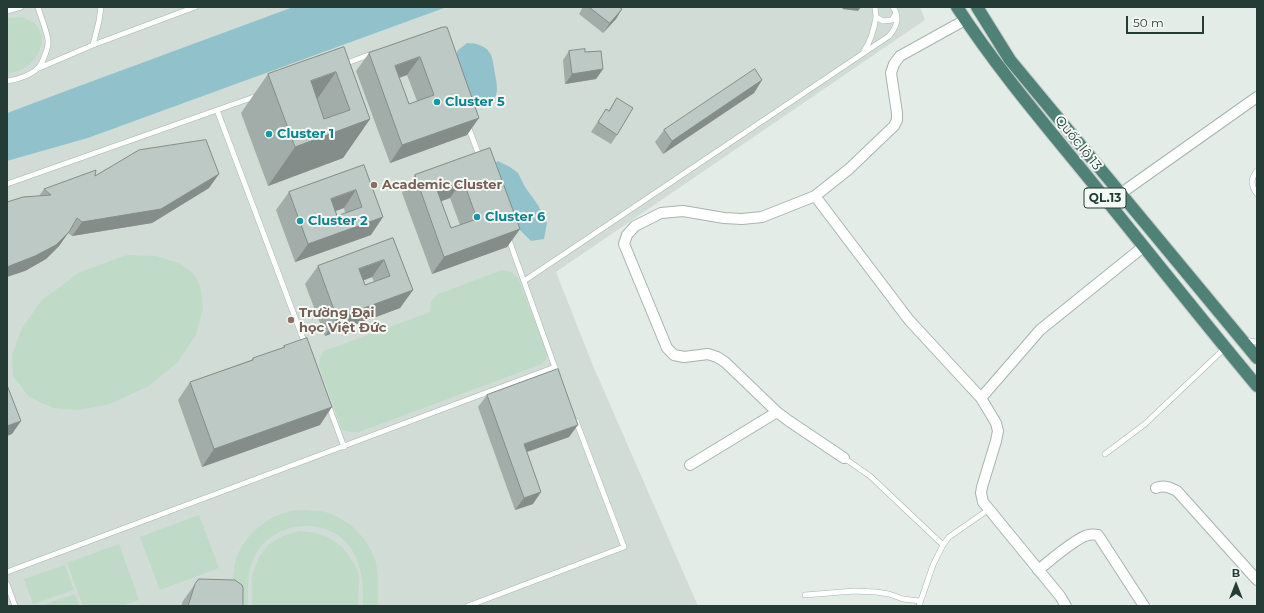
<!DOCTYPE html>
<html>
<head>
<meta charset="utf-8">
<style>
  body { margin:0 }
  #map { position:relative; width:1264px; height:613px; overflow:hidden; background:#e4ece8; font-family:Montserrat,sans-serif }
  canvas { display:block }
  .frame { position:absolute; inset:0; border:8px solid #253c36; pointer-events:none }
  .north { position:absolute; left:1216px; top:565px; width:40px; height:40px; -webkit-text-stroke:3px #f4f9f6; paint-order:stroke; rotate:0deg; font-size:11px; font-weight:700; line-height:16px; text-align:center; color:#253c36 }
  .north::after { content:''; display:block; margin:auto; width:14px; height:18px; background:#253c36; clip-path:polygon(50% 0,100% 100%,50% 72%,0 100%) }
  .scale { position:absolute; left:1126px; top:16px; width:78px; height:18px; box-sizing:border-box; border:2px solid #253c36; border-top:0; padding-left:5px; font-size:12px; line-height:14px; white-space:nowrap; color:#253c36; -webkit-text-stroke:3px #f4f9f6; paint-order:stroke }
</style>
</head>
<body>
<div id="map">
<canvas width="1264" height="613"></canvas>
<div class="frame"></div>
<div class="north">B</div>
<div class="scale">50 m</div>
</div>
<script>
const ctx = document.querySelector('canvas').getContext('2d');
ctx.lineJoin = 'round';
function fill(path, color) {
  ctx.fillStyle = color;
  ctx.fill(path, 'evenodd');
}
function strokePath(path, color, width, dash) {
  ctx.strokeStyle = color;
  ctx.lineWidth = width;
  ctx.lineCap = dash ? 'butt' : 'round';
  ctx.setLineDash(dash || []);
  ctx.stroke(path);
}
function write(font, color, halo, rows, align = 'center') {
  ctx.font = font + ' Montserrat,sans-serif';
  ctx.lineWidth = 4;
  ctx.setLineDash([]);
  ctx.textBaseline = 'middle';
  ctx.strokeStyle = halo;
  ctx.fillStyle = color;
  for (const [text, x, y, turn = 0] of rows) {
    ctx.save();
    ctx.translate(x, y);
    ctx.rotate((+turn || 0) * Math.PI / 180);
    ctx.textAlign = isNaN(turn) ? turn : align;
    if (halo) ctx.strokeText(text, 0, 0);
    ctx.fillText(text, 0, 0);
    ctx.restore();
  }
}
const built = new Path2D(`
  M7,7H293L79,86L7,113Z
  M447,7H920L925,20L556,272L594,368L698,606H7V161L88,138Z`);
const green = new Path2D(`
  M23,17C26,19 31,21 34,23C50,36 39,59 25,68C20,71 13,72 7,74V18Z
  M127,255L156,256L179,263L194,274L201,289L203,308L196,335L177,363L147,387L107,405L77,410L53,408L29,397L13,376L12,355L22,328L42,300L80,272Z
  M502,270L511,272L518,278L547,354V358L542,364L359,432H351L342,430L319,366L320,358L324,351L430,312L431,302L438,294Z
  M307,510C312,511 319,510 325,512C348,518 370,539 376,563C379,577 378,592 378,606H363C363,586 363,568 352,550C330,514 271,520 254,558C247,574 248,589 248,606H233C233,592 232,577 235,563C241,538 266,516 291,511C296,510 301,510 307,510Z
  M199,515L219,568L160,590L140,537Z
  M299,531C322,532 341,540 352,561C354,564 357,568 358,572C360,579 358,598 358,606H252V575L259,557L268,545L283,536Z
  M119,544L139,600L122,606H83L67,563Z
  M65,565L74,590L33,604L24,579Z
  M75,594L79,606H40Z`);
const water = new Path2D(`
  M293,7H447L88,138L7,161V113L79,86Z
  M467,43C477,43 487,46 491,55C493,59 493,64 494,68C496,83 502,95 488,106L474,103L457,61V51Z
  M498,161L510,167L518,173L525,187L538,205L547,223L544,239L531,241L519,229L494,164Z`);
const service = new Path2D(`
  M875,7L876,17L883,21L892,20L896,13
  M7,11L21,7
  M93,45L99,21L101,7
  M864,51C871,41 874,30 876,17
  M344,64L374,53
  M39,68L93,45L195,7
  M7,81C17,80 31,75 38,68C42,65 48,48 48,43C49,36 40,15 38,7
  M217,110L257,96
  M468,126L480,158
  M1257,171C1250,179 1251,186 1257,194
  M7,184L217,110L305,344
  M508,237L558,376
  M524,281L889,36C897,27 900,17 893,7
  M1244,340L1257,342
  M328,404L344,447
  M1105,454L1145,424L1225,348
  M844,458L870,476L943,545
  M7,572L555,367
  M7,584L15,606
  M805,595L854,591L876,592L889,594L903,599L920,601
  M468,606L624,547L576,421
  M919,606L933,565L943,545L949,537L988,510`);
const minor = new Path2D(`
  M1120,194L1257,97
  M815,196L909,320L981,398L996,423L998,431L996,441L982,487L981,493L983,502L1060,596L1066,606
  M981,398L1040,330L1143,247
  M844,458L789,421L777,412L725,362L717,357L708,354L684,357L674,355L667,348L624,244L627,235L635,226L661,213L683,211L724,218L742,219L762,217L815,196L849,169L894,126L897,120V113L891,73L894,64L900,56L965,20
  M690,465L777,412
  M1156,488C1164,485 1169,487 1177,491L1257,580
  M1038,570C1051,560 1071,542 1085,536C1090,534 1093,534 1098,535L1144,606`);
const trunk = new Path2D(`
  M957,7C998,70 1048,128 1095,186C1149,253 1202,320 1257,386
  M977,7L1010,60L1257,358`);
const wall = new Path2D(`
  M583,7H619L622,9L616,19L603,33L579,14Z
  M443,27L467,135L390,163L356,71L369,53ZM407,75L417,101L409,104L399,78Z
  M344,47L370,119L343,158L268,186L241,113L268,74Z
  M569,51L585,52L603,69L596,79L565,84L563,60Z
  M762,80L754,93L663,154L655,142L664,130Z
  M617,98V135L611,144L591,132L606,109L609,110Z
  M490,148L520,229L507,247L432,274L402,193L415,175ZM450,198L460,225L451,228L441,201Z
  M364,165L371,235L295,262L276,210L289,192ZM344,208L345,213L337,216L336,211Z
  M95,176L209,188L152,223L72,236L68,233L59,246L46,259L25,271L39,196L44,189Z
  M393,238L413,290L400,308L325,336L305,284L318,266ZM372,277L374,282L365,285L364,280Z
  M284,346L320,425L202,467L178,400L190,382L251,360L253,358L283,348Z
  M487,395L569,437L527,452L533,504L515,510L478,407Z
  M195,584L243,606H181L183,601Z`);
const shadedWall = new Path2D(`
  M844,7H861L858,11L842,9Z
  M622,9L616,19L603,33L610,23Z
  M420,57L407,75L382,84L395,66Z
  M603,69L596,79L565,84L572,74Z
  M336,72L309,111L311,81Z
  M762,80L754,93L663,154L672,141Z
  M479,118L467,135L390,163L402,145Z
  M370,119L343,158L268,186L295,147Z
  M219,174L209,188L152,223L72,236L82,222Z
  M463,180L450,198L426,207L437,190Z
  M356,190L344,208L319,217L331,199Z
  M383,217L371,235L295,262L308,244Z
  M520,229L507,247L432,274L444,257Z
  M69,232L59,246L46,259L25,271L7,277V267Z
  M384,260L372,277L347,287L359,269Z
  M413,290L400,308L325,336L337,318Z
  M332,407L320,425L202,467L214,449Z
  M21,421L12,434L7,436V426Z
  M578,425L569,437L515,456L524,444Z
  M541,492L533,504L515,510L524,498Z`);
const building = new Path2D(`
  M589,7H619L622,9L610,23Z
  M443,27H447L479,118L402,145L369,53ZM420,57L434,95L409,104L395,66Z
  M344,47L370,119L295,147L268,74ZM336,72L350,110L324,119L311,81Z
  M585,49V52L601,51L603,69L572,74L569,51Z
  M755,69L762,80L672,141L664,130Z
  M617,98L633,108L617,135L598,122L606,109L609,111Z
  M206,140L219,174L161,209L82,222L77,218L69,232L56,245L35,256L7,267V202L23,197L51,195L44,189L96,170L95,176L139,150Z
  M490,148L520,229L444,257L415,175ZM463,180L477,219L451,228L437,190Z
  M364,165L383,217L308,244L289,192ZM356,190L362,207L337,216L331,199Z
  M393,238L413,290L337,318L318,266ZM384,260L390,276L365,285L359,269Z
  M307,338L332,407L214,449L190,382L253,360V358L285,347L284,346Z
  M558,369L578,425L524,444L541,492L524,498L487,395Z
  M7,385L21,421L7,426Z
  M199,579L235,580L242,585L243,588V606H188L195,584Z`);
const markers = [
  [437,102,4,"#0f9aa8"],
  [269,134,4,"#0f9aa8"],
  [374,185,4,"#8d6e63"],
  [477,217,4,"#0f9aa8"],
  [300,221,4,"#0f9aa8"],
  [291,320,4,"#8d6e63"]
];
const shields = [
  [1105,198,42]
];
const shieldNames = [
  ["QL.13",1105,198]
];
const cultureNames = [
  ["Cluster 5",445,102],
  ["Cluster 1",277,134],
  ["Cluster 6",485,217],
  ["Cluster 2",308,221]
];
const streetNames = [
  ["Quốc lộ 13",1078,143,51]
];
const educationNames = [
  ["Academic Cluster",382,185],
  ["Trường Đại",299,313],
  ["học Việt Đức",299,328]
];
fill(built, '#d2dcd7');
fill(green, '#bfdbc7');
fill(water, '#91c2cb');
strokePath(service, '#a7b4af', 6);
strokePath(minor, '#a7b4af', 12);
strokePath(trunk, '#c2c8c7', 14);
strokePath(service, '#fff', 5);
strokePath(minor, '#fff', 10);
strokePath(trunk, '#508176', 12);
fill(wall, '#a2ada9');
fill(shadedWall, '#848d89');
fill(building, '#bcc9c4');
strokePath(building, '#848d89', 1);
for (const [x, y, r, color] of markers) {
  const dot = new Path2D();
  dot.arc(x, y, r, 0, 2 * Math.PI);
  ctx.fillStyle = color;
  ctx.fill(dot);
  strokePath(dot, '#f4f9f6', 1.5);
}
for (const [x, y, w] of shields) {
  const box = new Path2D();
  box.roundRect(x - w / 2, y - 10, w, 20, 3);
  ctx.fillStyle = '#f4f9f6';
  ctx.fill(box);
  strokePath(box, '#253c36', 1);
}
write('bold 12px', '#253c36', null, shieldNames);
write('bold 13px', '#0d838f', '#f4f9f6', cultureNames, 'left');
write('13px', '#253c36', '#f4f9f6', streetNames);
write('bold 13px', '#785e54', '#f4f9f6', educationNames, 'left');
</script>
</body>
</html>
